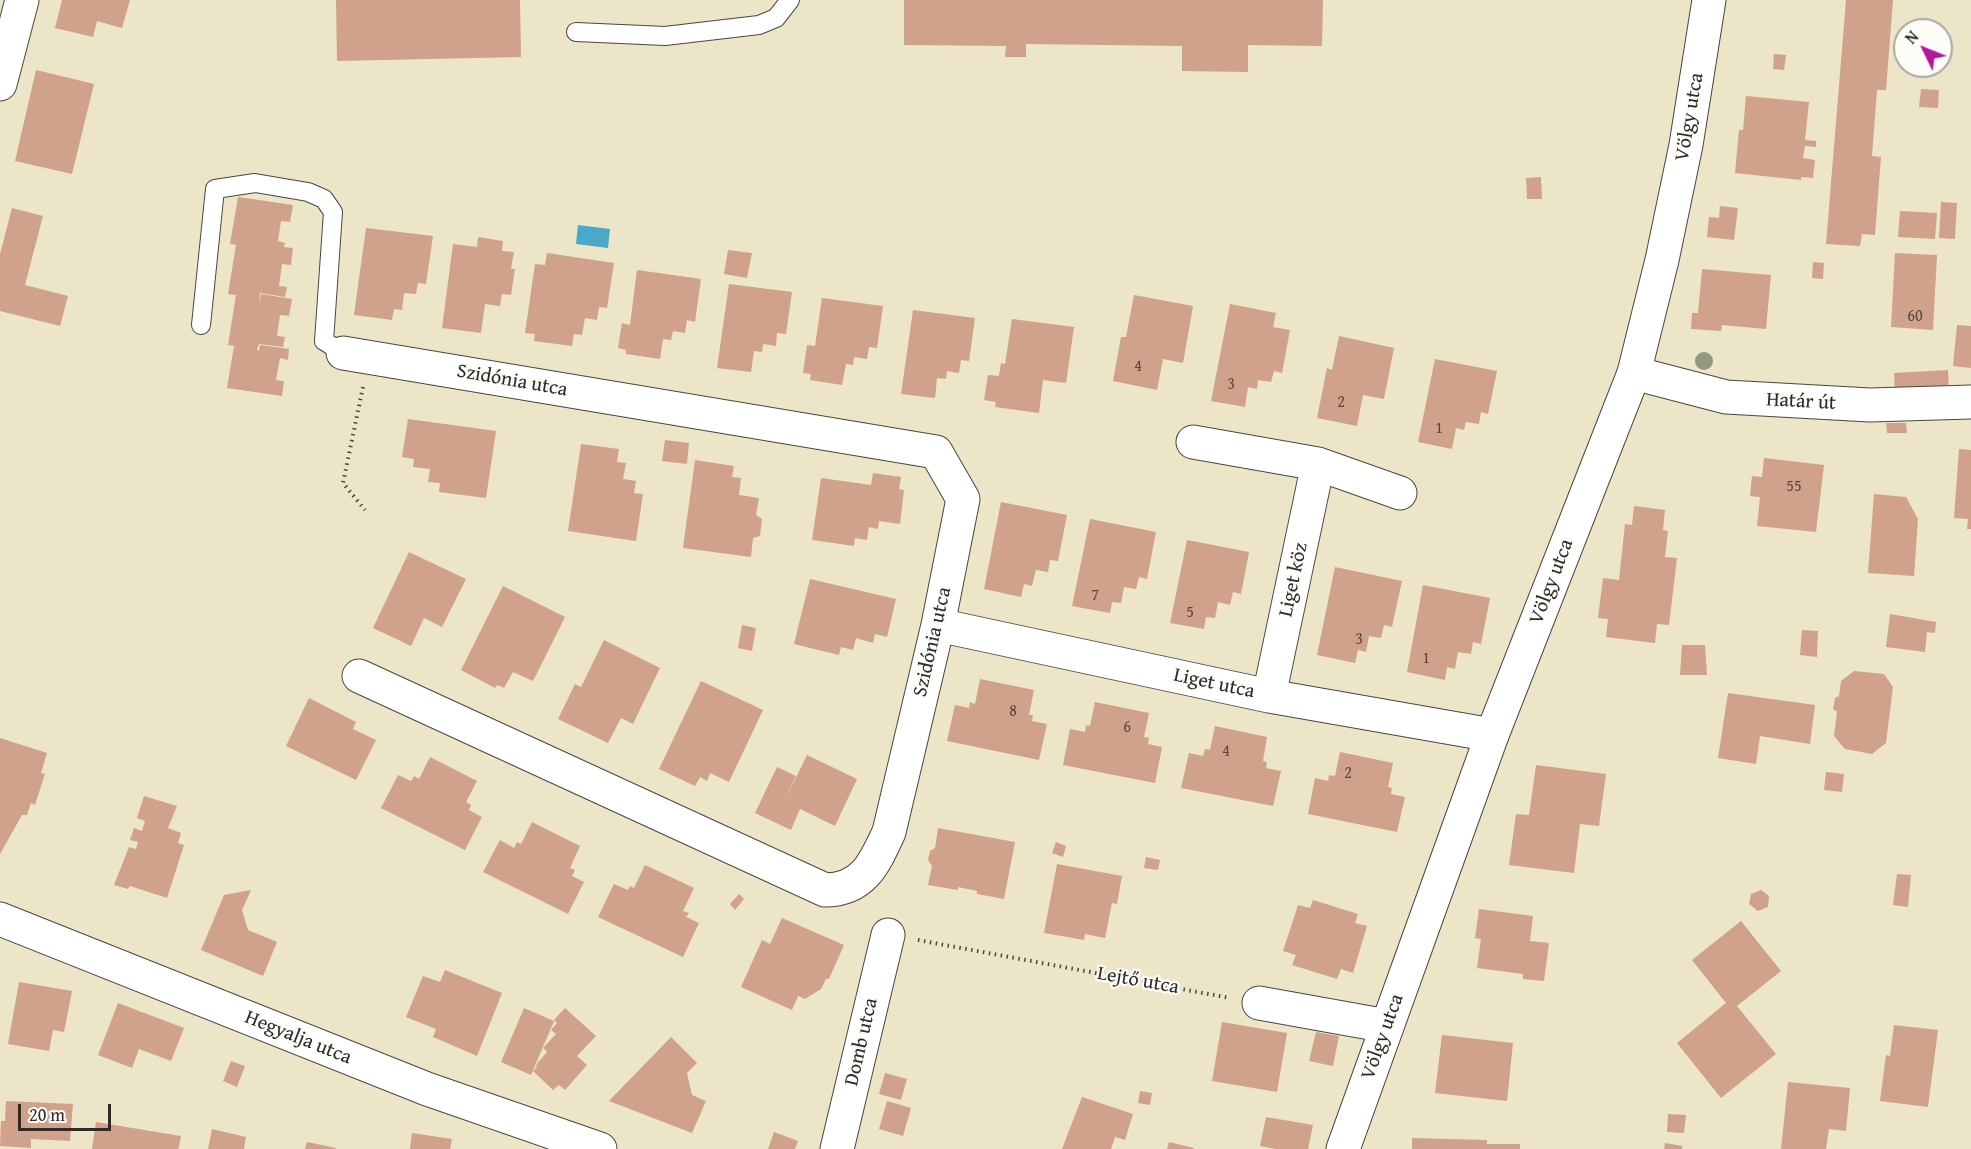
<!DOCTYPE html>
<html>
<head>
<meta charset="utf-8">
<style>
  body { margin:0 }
  #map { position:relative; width:1971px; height:1149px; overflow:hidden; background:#ede5c7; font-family:"Gentium Book Plus",serif }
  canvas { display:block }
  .north { position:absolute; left:1893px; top:18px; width:60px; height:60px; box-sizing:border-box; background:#fdfcf7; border:2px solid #a9a8a5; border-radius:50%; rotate:313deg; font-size:16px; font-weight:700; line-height:24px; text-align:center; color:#2b2b2b }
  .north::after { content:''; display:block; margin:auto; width:21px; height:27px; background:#b5179e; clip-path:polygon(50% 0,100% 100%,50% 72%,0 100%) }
  .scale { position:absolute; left:18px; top:1104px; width:93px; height:27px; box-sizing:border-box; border:3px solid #2b2b2b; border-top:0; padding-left:8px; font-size:18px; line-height:21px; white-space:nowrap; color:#2b2b2b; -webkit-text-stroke:4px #fdfcf7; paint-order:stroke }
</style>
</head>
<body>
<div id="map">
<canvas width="1971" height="1149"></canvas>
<div class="north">N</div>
<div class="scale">20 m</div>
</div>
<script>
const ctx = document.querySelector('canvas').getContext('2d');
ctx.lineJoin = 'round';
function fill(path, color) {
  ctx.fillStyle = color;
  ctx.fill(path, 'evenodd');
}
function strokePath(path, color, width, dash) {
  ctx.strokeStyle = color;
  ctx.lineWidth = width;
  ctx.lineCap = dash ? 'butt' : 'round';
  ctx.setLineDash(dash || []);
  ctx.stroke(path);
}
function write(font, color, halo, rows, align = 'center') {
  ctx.font = font + ' "Gentium Book Plus",serif';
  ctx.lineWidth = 4.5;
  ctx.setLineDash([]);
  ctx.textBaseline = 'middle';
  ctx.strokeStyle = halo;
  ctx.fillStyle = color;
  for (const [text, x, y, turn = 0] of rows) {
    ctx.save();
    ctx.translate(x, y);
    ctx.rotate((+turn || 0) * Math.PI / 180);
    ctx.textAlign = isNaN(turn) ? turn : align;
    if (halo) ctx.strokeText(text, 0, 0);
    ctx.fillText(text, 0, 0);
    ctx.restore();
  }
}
const water = new Path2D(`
  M578,225L610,229L608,248L576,244Z`);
const building = new Path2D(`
  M62,0H130L122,28L97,21L93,37L55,28Z
  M336,0H520L521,57L337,61Z
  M904,0H1323L1322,46L1248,45V72L1182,71V46L1026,44V57H1005L1006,46L904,45Z
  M1846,0H1893L1886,90H1877L1872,156L1881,157L1875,235L1862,234L1860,246L1826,244Z
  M1774,54L1786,55L1784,70L1773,69Z
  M36,70L94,84L72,174L15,161Z
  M1921,89L1939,90L1938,108L1919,107Z
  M1746,96L1809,102L1805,140L1816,141V147L1805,146L1803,158L1815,160L1813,178L1801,177V180L1735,173L1739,130H1743Z
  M1541,177L1542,199H1527L1526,178Z
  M238,197L293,205L290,222L281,221L278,241L285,243L284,247L293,248L291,265L282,264L279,286L287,287L285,297L260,293L259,304L261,294L292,299L289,316L280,315L277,336L285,337L283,347L259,344L257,349L259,351L260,345L289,349L288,360L280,358L276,380L284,381L282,396L227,388L234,346L228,345L236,295L228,294L236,245L230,244Z
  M1941,202L1957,203L1955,239L1939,238Z
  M1720,206L1738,208L1734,240L1707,237L1709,217L1719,218Z
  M12,208L43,216L25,285L68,296L60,326L0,311V254Z
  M1900,211L1937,213L1935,239L1898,237Z
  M366,228L433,236L426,284L418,283L416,294L404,293L402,310L394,309L392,320L354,315Z
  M478,237L503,241L502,251L514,252L511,269H515L511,295L502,294L500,306L485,304L481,333L442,328L453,244L477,247Z
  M728,250L752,253L747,278L724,274Z
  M547,253L614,263L607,308L599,307L597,320L585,318L582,335L574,334L572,346L534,341L535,334L525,333L535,264L545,265Z
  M1895,253L1937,255L1933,330L1891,327Z
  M1813,262L1824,263L1823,279L1812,278Z
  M1702,269L1771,275L1766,329L1722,325L1721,331L1691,329L1692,313H1698Z
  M637,270L701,279L695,322L687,320L685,333L673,331L671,340L663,339L660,359L626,354V350L618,348L622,323L630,325Z
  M729,284L792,292L786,334L777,333L776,346L763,344L762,352L754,351L751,372L717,368Z
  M1134,295L1193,306L1183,363L1163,359L1157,390L1113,381L1121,337H1126Z
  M822,298L883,306L877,348L869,347L867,359L854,357L853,365L846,364L842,385L810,380L811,374L803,373L807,345L815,346Z
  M1230,304L1276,313L1273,327L1290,330L1282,373L1274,371L1271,382L1258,380L1257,389L1248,387L1245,407L1211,401Z
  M913,310L975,318L969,361L961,360L959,373L947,371L946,379L937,378L935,398L901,394Z
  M1012,319L1074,327L1066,383L1043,380L1039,413L995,407L996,402L984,400L988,375L999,376L1001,363L1005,364Z
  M1957,325L1971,326V368L1953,366Z
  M1339,336L1394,348L1384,399L1363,395L1357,426L1317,418L1327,368L1332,370Z
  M1435,359L1497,371L1488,414L1481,412L1479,424L1466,422L1464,430L1456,428L1452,449L1418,442Z
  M1948,370L1949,391L1895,394L1894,373Z
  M408,419L496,431L486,498L439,492L440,483L428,482L430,469L413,467L414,459L402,457Z
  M1886,423H1906L1907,433H1887Z
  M665,440L689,443L687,464L662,461Z
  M581,444L619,449L617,462L626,463L623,479L636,481L634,493L643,494L636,541L568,531Z
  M1959,449L1971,450V529H1967L1968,519L1954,518Z
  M1764,458L1824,465L1816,532L1757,526L1760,497L1750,496L1752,476L1762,477Z
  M695,460L734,466L732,477L741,478L739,495L759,498L756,515L762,519L760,536L753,538L751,557L683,548Z
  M873,473L901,477L899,489L904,490L900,524L879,521L878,529L869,527L867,540L855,538L854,546L812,540L821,478L871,485Z
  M1874,494L1906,497L1918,519L1914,576L1868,573Z
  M1001,502L1067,515L1058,561L1050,560L1048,572L1036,570L1032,586L1024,584L1021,597L984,589Z
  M1634,506L1665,510L1663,530L1668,531L1665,557L1677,558L1669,625L1657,624L1655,643L1606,637L1608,619L1598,618L1603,578L1619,580L1625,524L1632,525Z
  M1090,519L1156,532L1147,579L1139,577L1136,589L1124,587L1121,603L1112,602L1110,613L1072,606Z
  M1187,540L1249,552L1241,594L1233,592L1230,605L1218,602L1215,618L1206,617L1204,629L1170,623Z
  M409,552L466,579L442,627L424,618L411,646L373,628Z
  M1335,567L1402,581L1392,627L1384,625L1381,638L1369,636L1366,652L1358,650L1355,663L1317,655Z
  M810,579L896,599L887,637L875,634L873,643L856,638L853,650L841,647L839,655L794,644Z
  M1423,585L1490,598L1481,644L1473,642L1471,654L1458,652L1455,669L1447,667L1445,680L1407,672Z
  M503,586L565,617L533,681L513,672L504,688L497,685L495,688L461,670Z
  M1890,614L1936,622L1935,633L1927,632L1925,652L1886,647Z
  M742,625L756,628L752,651L738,648Z
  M1802,630L1818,631L1817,657L1800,655Z
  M604,640L660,668L633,724L621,718L608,743L558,719L575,684L581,687Z
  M1682,645H1705L1707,675H1680Z
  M1854,671L1884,674L1893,687L1886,743L1872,754L1845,749L1834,736L1837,712L1833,709L1835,698L1839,696L1841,681Z
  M980,679L1034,690L1029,715H1033L1032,721L1047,724L1039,760L947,741L955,705L969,708L970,702L975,704Z
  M701,681L763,710L729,782L710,773L707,781L700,777L695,786L659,769Z
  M1728,693L1815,705L1810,744L1760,736L1756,764L1718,758Z
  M309,698L356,722L353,729L376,740L356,780L286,746Z
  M1095,702L1149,713L1144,737L1149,738L1148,744L1162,747L1155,783L1063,765L1070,729L1085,732L1086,725L1090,726Z
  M1215,726L1267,737L1263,761L1267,762L1266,768L1281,771L1273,806L1181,788L1189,753L1203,756L1205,749L1210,750Z
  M0,738L47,753L41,773L45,774L35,805L31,803L27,815H22L0,854Z
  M1340,752L1393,763L1388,787L1392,788L1391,794L1405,797L1397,832L1308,814L1315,778L1328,781L1329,775L1335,776Z
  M807,755L857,779L835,826L800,809L791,830L755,813L777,767L796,776L784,802Z
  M430,757L477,781L466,802L471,805L469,810L482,817L465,850L381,808L398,775L411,781L414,776L419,779Z
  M1536,765L1606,774L1599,826L1580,824L1574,873L1509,865L1516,814L1529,815Z
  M1826,772L1844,774L1842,792L1824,790Z
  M144,796L177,806L168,828L181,833L178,843L184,845L167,898L130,886L128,889L114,885L129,847L136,849L138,842L130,840L134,828L142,831L145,821L137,818Z
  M532,822L580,846L570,868L575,870L572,876L584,882L568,914L483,872L500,840L514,848L517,842L521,844Z
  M938,828L1015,842L1004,899L977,894V891L958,887V890L928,885L932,866L928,860L930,851L935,848Z
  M1056,842L1066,846L1063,857L1052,853Z
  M1146,857L1160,860L1158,870L1144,868Z
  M1057,864L1122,876L1117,904L1112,903L1105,938L1085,934L1084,940L1044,933Z
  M645,865L694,888L683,911L689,913L686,917L699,923L683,957L598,917L614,884L628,890L630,886L634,888Z
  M1897,874L1911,875L1908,907L1893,905Z
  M251,890L242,910L248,930L277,942L263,976L201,950L224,895Z
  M1761,890L1769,896L1768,907L1758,911L1749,904L1751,894Z
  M739,894L744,899L735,910L730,904Z
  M1313,900L1358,914L1355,923L1367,926L1353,973L1341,969L1337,979L1292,965L1296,955L1283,951L1298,905L1310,908Z
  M1479,909L1533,916L1530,941L1549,943L1544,981L1523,979V974L1477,968L1481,939L1475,938Z
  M782,918L844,945L829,979H826L821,989L805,999L798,996L792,1010L741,987L762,940L770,944Z
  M1741,921L1781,971L1737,1006L1776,1054L1721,1098L1677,1043L1726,1003L1692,960Z
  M445,970L502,993L477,1056L433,1037L436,1029L406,1017L423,976L440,982Z
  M19,982L72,991L64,1032L53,1030L49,1051L8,1044Z
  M118,1003L184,1028L171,1061L139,1049L132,1068L98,1055Z
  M524,1008L554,1021L531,1075L501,1062Z
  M565,1008L596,1036L577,1056L587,1065L565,1090L559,1085L553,1090L533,1071L537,1067L536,1065L547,1052L543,1048L556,1034L551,1030L557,1023L554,1020Z
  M1222,1022L1287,1033L1277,1092L1212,1081Z
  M1894,1025L1938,1030L1928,1107L1880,1101L1886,1055L1890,1056Z
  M1316,1032L1339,1036L1333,1066L1309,1061Z
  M1442,1035L1513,1043L1507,1101L1435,1093Z
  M671,1037L697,1063L687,1073L692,1095L706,1101L692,1133L609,1101Z
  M231,1061L245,1066L237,1087L223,1081Z
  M885,1073L907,1079L901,1100L879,1094Z
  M1788,1082L1850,1088L1846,1131L1829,1129L1826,1149H1781Z
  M1140,1091L1152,1093L1150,1105L1138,1103Z
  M1082,1097L1133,1114L1125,1140L1115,1137L1111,1149H1062Z
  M6,1101L73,1104L70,1141L31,1139V1148L0,1146L1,1121H5Z
  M887,1101L911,1108L903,1136L879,1129Z
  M1668,1114L1686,1115L1684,1133L1667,1132Z
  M1266,1117L1313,1125L1308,1149H1276L1260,1146Z
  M96,1122L181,1136L179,1147L178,1149H92Z
  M212,1129L246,1137L244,1149H208Z
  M774,1132L798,1141L795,1149H768Z
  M412,1133L452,1139L450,1149H410Z
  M1412,1138L1487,1140V1144H1520V1149H1412Z
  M307,1142L336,1148V1149H305Z
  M1169,1142L1194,1148V1149H1167Z
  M1665,1143L1682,1146V1149H1664Z`);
const path = new Path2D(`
  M363,387L343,483L365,510
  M918,940L1230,998`);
const service = new Path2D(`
  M576,32L665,36L759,25L776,18L790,0
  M201,325L215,189L255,183L308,192L324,199L333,212L324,341L343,353`);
const minor = new Path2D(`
  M0,84L22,0
  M343,353L936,452L963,499L938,625L889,832C875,862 864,890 825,890L359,676
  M1634,373L1726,397L1870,405L1971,402
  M1193,442L1318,464L1400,493
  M938,625L1269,696L1492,735
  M1269,696L1318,464
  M0,919L427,1089L600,1149
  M1259,1003L1387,1026
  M837,1149L888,935`);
const tertiary = new Path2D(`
  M1343,1149L1492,735L1634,373L1662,260L1686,145L1709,0`);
const trees = [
  [1704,361]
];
const numberNames = [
  ["60",1915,317],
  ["4",1138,367],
  ["3",1231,385],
  ["2",1341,403],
  ["1",1439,429],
  ["55",1794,487],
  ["7",1095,596],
  ["5",1190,613],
  ["3",1359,640],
  ["1",1426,659],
  ["8",1013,712],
  ["6",1127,728],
  ["4",1226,752],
  ["2",1348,774]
];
const streetNames = [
  ["Völgy utca",1690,117,-80],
  ["Szidónia utca",512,381,10],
  ["Határ út",1801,402,3],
  ["Liget köz",1294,580,-78],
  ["Völgy utca",1552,582,-69],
  ["Szidónia utca",933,642,-77],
  ["Liget utca",1214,684,12],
  ["Lejtő utca",1138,981,10],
  ["Völgy utca",1383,1037,-70],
  ["Hegyalja utca",298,1038,22],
  ["Domb utca",862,1042,-77]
];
fill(water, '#4aa9c9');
fill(building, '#d0a18b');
strokePath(service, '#484742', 20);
strokePath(minor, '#484742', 35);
strokePath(tertiary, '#484742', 35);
strokePath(path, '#484742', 4, [1.5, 4.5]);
strokePath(service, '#fff', 18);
strokePath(minor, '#fff', 33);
strokePath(tertiary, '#fff', 33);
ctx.fillStyle = '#92997f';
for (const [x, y] of trees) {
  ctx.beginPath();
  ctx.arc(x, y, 9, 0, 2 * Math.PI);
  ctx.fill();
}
write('16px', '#544843', null, numberNames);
write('20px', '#2b2b2b', '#fdfcf7', streetNames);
</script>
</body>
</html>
